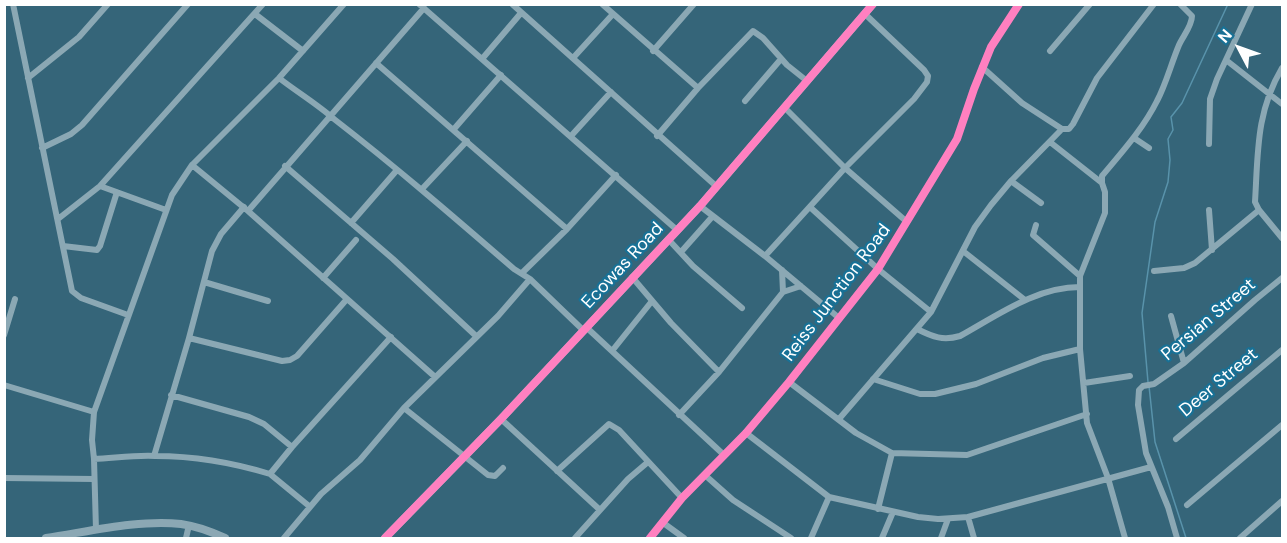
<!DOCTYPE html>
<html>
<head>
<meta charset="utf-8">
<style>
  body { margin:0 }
  #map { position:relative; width:1287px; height:543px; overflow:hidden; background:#356579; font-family:"DM Sans",sans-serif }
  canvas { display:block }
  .frame { position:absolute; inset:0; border:6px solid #fff; pointer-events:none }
  .north { position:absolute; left:1209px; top:18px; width:60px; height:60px; -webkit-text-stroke:4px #187196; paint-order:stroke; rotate:311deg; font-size:16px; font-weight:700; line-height:24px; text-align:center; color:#fff }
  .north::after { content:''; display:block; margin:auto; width:21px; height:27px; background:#fff; clip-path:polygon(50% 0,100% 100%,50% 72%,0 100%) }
</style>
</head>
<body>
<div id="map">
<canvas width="1287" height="543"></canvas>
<div class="frame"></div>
<div class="north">N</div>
</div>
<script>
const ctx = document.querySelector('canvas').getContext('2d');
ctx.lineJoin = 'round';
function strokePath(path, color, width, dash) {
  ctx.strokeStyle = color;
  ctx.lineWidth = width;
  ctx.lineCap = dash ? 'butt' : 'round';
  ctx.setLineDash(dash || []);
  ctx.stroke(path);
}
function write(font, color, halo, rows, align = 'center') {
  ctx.font = font + ' "DM Sans",sans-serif';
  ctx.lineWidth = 4.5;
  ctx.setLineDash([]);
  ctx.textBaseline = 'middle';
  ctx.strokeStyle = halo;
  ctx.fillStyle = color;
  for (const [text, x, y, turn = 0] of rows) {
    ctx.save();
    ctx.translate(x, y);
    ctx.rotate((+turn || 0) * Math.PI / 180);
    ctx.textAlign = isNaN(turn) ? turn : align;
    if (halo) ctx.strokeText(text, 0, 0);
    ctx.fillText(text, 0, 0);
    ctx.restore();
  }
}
const stream = new Path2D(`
  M4,167V213
  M1148,382L1142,313L1155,222L1168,182L1170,160L1168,139L1173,130L1171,117L1182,103L1228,4
  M1149,386L1155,442L1186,538`);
const minor = new Path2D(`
  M13,4L72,291L81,298L128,315
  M419,4L677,230
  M512,4L716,186
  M602,4L698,88
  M255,14L303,51
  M653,51L694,4
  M1050,51L1090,4
  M573,58L613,14
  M482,59L521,13
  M1226,60L1282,104
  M376,63L567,229
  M982,67L1022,103L1062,129
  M1282,68C1256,112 1258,153 1255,202L1259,210L1282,238
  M28,78L79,37L108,4
  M279,78C297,92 317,104 334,119C396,167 455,218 514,269L530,279L583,330
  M745,101L781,59
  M784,107L845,168L907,222
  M454,129L501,75
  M571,136L611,92
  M657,136L698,88L753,31L763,38L787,65L807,81
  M1134,138L1149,148
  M1050,142L1102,183L1105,192V213L1080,276V349L1087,423L1108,478L1125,538
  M1209,144L1210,99L1217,79L1252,4
  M42,148L71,134L82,125L188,4
  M192,165L248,211L434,376
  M285,166L393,259L476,336
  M1011,181L1041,203
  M1102,183V176C1122,152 1143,129 1157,101C1166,84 1171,64 1179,45C1183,36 1192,26 1192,16L1180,4
  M100,186L166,210
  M422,189L467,141
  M700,206L765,256L839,318
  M811,208L878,269L931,312
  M1209,210L1212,250
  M248,211L424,8
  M58,219L100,186L263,4
  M351,223L397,170
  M1036,225L1033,235L1080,276
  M668,239L693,266L742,308
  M63,246L97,250L100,246L117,192
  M963,251L1025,300
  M681,252L712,217
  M765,256L845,168L914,99L927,82L928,76L924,70L865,14
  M782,270L783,292
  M1154,271L1184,268L1195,263L1259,210
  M522,273L567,229L616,175
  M632,277L671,323L719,372
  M323,278L356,240
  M204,282L268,301
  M1171,316L1184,363
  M586,327L724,455
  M917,329C933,337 943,341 960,336C998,315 1036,287 1080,287
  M4,335L15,299
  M189,338L282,361L290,360L297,356L347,299
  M612,351L652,301
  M873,379L920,394H935L976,384L1043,358L1080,349
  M789,382L856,433L892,453L967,455L1087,414
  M1084,383L1130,376
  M4,385L94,412
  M171,395L249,417L264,424L292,447
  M404,408L488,475L495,476L503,468
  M679,415L719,372L783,292L801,286
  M501,419L600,510
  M839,419L931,312L975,227L991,205L1011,181L1062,129H1069L1073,124L1097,78L1154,4
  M746,433L829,497L918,517L938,519L968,517L1151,467
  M1176,439L1282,350
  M154,456L189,338L212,251L221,234L244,207
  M94,459C115,458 135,455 155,456C193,456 234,463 270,474
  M557,471L609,424L619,430L682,498
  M706,476L733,500L791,538
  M4,478L94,479
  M1187,505L1282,425
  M309,506L270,474L292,447L391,337
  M878,509L892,453
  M968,517L974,538
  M662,522L684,538
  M96,530L94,459L92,440L94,412L172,195L192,165L279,78L344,4
  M186,538L189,525
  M284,538L321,494L360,460L404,408L498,316L530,279
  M575,538L628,479L648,462
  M650,538L682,498L746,433L789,382L878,269L957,139L974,89L991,47L1019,4
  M811,538L829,497
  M882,538L893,512
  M941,538L948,519
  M1177,538L1168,507L1146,453L1138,405L1139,390L1143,386L1154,384L1184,363L1255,300L1282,278
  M1240,538L1282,501`);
const tertiary = new Path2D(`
  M46,538C87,532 140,519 181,524C196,526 212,532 225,538
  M385,538L501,419L700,206L873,4`);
const cycleway = new Path2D(`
  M385,538L501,419L700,206L873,4
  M650,538L682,498L746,433L789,382L878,269L957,139L974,89L991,47L1019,4`);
const streetNames = [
  ["Ecowas Road",623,266,-47],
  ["Reiss Junction Road",837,293,-53],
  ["Persian Street",1209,320,-40],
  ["Deer Street",1219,383,-40]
];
strokePath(stream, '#5993ab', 1.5);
strokePath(minor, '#8ba8b4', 6);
strokePath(tertiary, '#8ba8b4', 8);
strokePath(cycleway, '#ff80c0', 8);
write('18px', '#fff', '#187196', streetNames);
</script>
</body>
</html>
